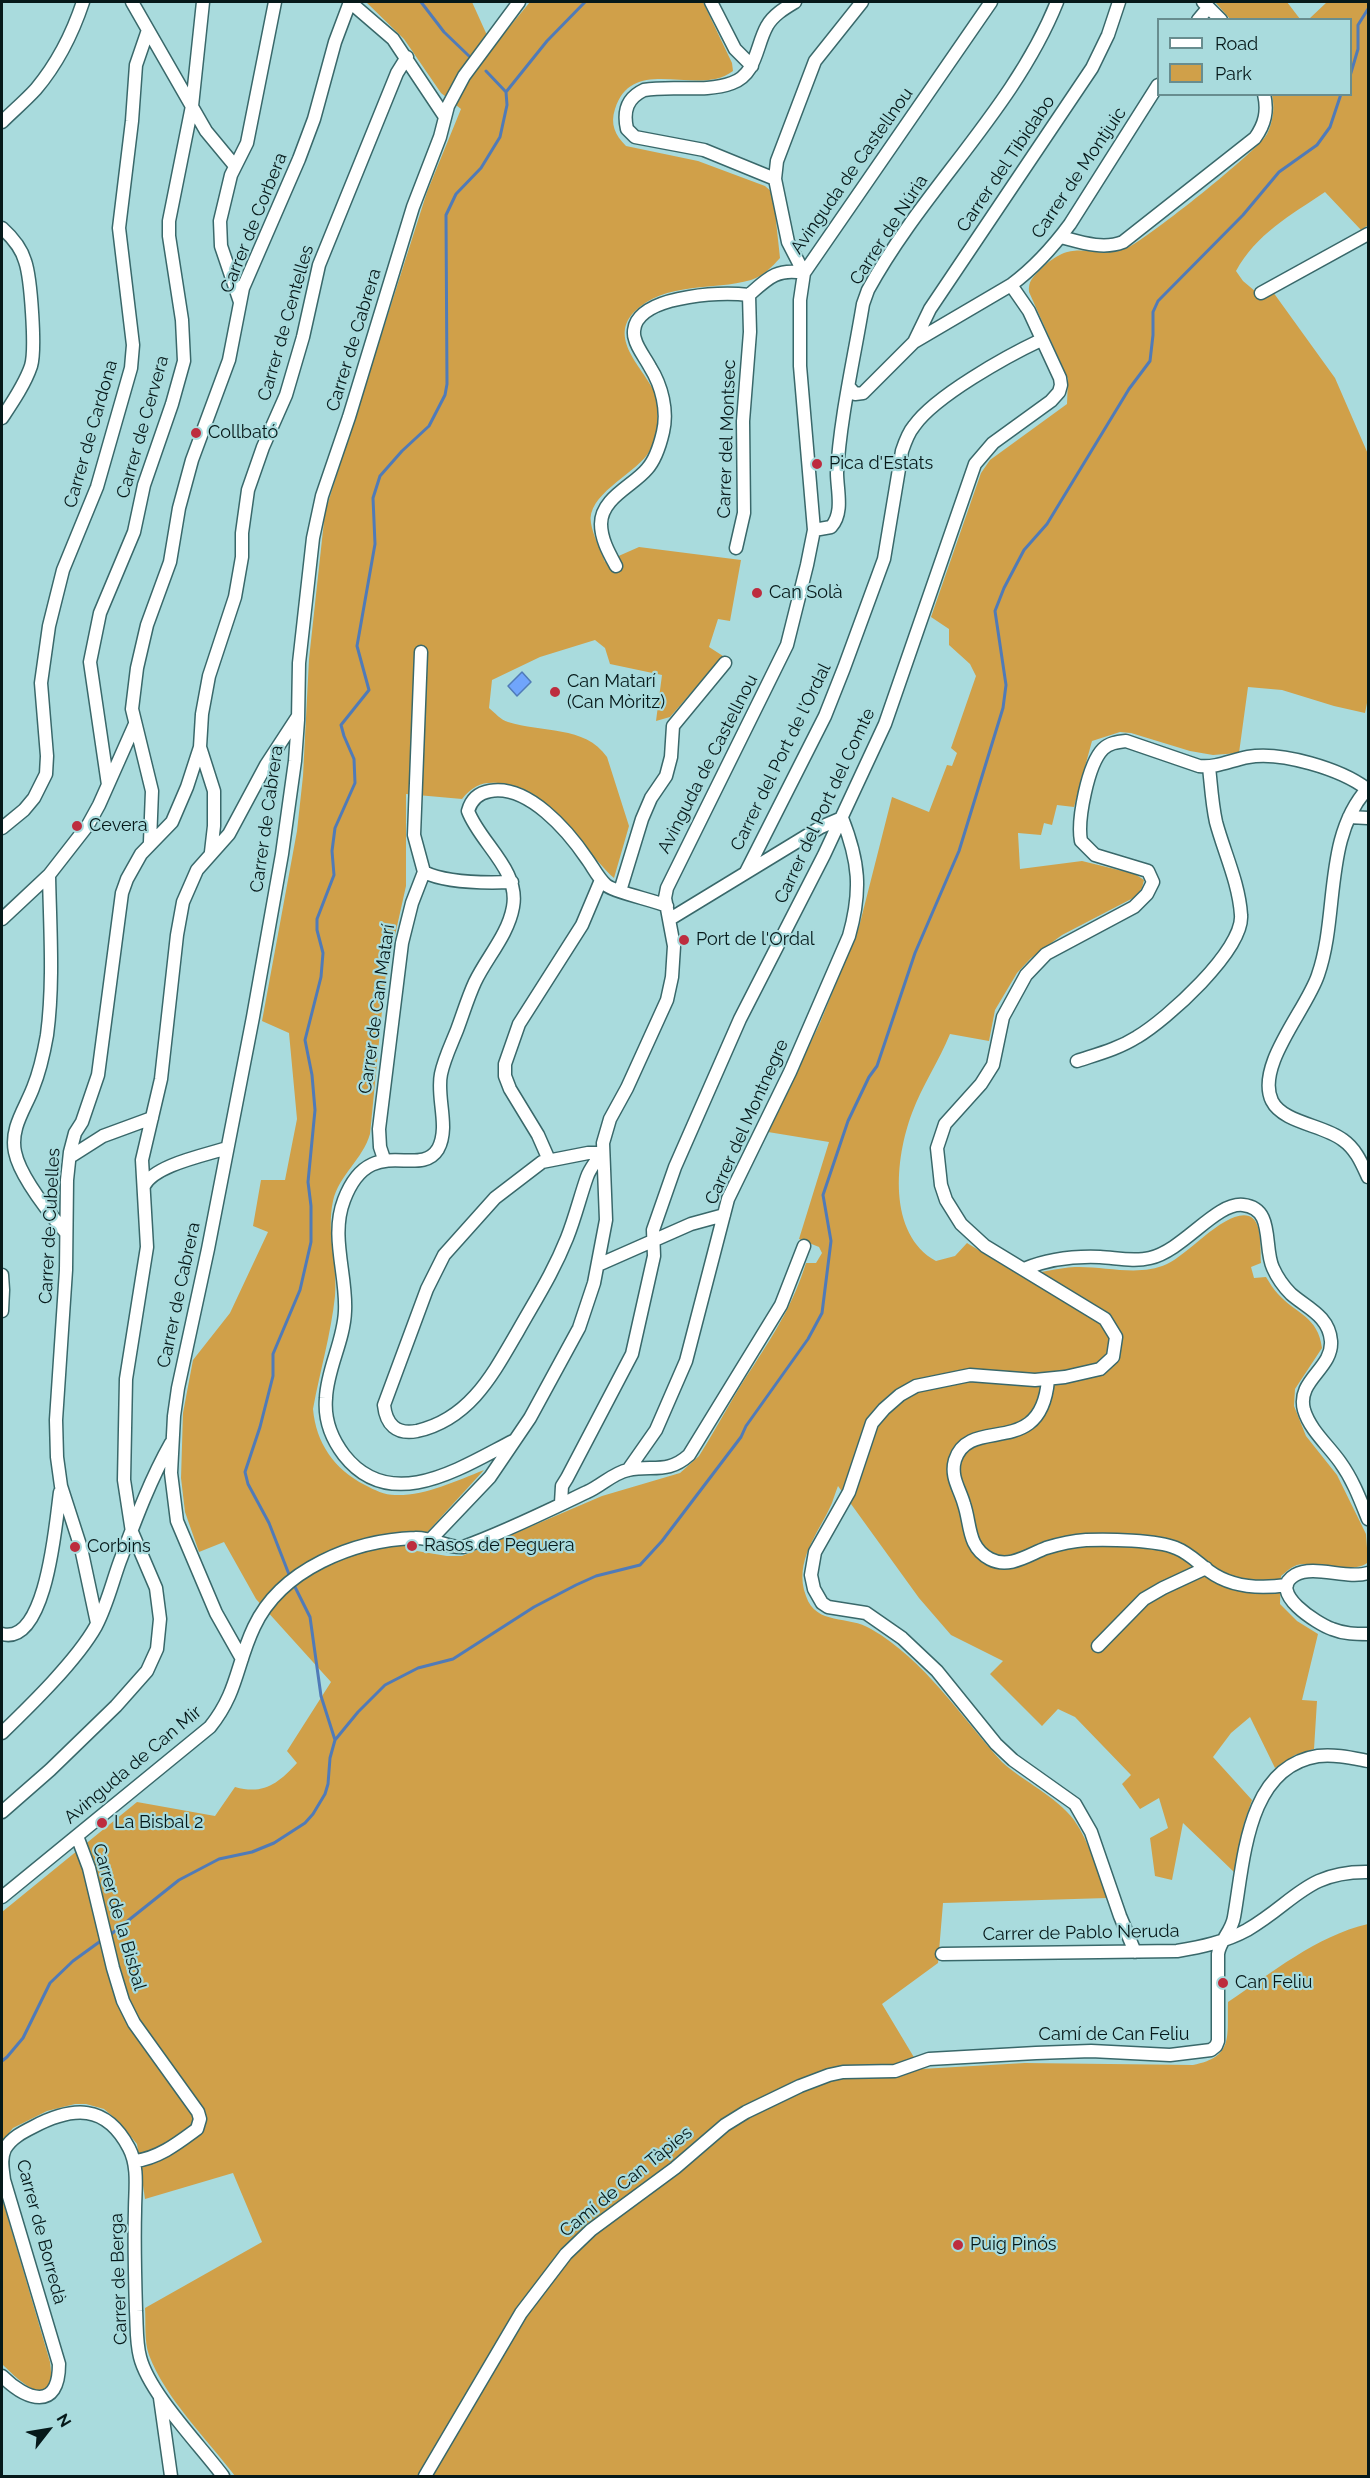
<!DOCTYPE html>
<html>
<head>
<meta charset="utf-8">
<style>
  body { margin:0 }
  #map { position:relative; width:1370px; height:2478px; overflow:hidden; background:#a9dbdd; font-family:Raleway,sans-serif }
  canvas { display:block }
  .frame { position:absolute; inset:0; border:3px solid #06191a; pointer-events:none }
  .legend { position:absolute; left:1157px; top:18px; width:195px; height:78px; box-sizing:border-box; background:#a9dbdd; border:2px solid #688d8f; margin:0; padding:8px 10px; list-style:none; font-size:18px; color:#06191a }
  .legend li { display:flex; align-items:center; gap:12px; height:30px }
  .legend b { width:30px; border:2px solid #688d8f }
  .north { position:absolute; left:18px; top:2400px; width:60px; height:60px; -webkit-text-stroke:4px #a9dbdd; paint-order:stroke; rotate:59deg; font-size:16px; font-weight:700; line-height:24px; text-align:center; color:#06191a }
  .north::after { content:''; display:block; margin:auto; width:21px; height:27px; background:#06191a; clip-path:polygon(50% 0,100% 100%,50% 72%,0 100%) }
</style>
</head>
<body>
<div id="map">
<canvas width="1370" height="2478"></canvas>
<div class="frame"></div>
<ul class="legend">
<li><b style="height:8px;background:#fff"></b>Road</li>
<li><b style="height:16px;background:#d0a049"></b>Park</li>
</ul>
<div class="north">N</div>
</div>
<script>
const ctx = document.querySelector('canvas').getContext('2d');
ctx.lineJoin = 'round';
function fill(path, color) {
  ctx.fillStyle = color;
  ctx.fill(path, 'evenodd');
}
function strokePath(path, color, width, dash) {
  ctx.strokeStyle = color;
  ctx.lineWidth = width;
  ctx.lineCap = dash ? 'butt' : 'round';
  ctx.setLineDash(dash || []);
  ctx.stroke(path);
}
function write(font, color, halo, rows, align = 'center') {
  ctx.font = font + ' Raleway,sans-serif';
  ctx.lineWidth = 4.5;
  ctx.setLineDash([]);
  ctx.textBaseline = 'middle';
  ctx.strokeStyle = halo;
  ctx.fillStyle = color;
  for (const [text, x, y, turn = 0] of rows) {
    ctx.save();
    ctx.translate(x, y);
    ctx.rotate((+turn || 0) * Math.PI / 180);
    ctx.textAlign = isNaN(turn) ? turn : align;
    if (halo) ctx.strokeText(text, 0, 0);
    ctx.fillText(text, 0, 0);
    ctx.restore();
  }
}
const green = new Path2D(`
  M366,2H472L486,33L497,42L530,2H703L732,63L733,71C698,98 633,53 615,109C610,124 615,135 626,146L698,161L765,186L773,193L780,258C772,267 763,276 751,280C713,291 665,281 634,312C609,338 641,366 653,389C658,399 658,415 657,425C656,435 653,447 647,455C632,475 586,496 591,523C593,536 601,550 605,562L639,547L741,560L730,621L718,619L709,647L723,656L670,717L656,721L662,675L610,664L605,648L595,640L540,657L492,680L489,708C495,713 501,720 508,722C541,733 585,725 607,757L629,826L614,878C579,846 551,786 498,783C481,782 473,786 462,799L406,794V886L385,980L370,1134C363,1159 339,1175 333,1201C326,1233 338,1264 335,1296C331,1334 320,1371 313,1409C316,1443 334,1469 365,1485C374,1490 385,1495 395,1495C425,1496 456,1481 484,1470L411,1550L447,1556H462L602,1496L680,1473L699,1456C718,1426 734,1394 754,1365C777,1329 793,1304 806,1263H816L822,1253L819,1247L799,1239L829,1142L768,1132L820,1023L859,927L892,797L929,812L947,765L952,766L957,753L951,748L976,676L970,664L949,645V629L931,617L981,473L990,460L1067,404L1068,379L1029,292C1028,281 1033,277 1041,269C1078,233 1092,264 1129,247C1149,237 1258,151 1267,134C1273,122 1275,108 1272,95L1350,94V20L1309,19L1327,2H1368V225L1361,230L1325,192C1291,215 1256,234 1236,271L1243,281L1262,297L1273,292L1335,378L1368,454V703H1367L1365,713L1334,706L1282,690L1248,687L1239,753L1213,755L1190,751L1131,733L1120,732L1092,741L1074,807L1057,805L1052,825L1044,823L1041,835L1018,833L1020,869L1082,861L1135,874L1144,880L1142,888L1135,897L1062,935L1031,958L1017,973L995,1010L989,1041L950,1034C939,1061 922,1086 912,1113C895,1158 887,1234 936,1261L955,1256L967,1243L1021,1276C1039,1273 1057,1268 1075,1267C1105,1266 1139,1277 1167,1264C1188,1255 1226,1209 1249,1216C1263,1221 1260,1250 1261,1263L1251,1267L1254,1278L1266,1277C1270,1283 1273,1289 1278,1294C1296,1314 1318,1316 1322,1348L1295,1389L1294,1406L1306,1436L1337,1475L1366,1534L1368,1562C1356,1575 1317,1560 1297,1565C1291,1567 1286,1572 1281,1576L1280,1604L1297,1621L1318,1634L1302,1700L1317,1701L1314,1749L1295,1755L1275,1768L1250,1717L1231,1733L1213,1757L1252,1800L1244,1823L1235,1873L1183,1823L1172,1880L1155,1876L1150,1838L1168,1828L1159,1798L1140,1809L1122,1784L1131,1775L1075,1717L1058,1709L1042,1726L990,1674L1003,1661L951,1635L919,1598L838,1486C836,1491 834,1497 832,1503C819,1533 793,1561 806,1596C816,1626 849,1615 871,1629C925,1660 961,1717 1002,1762C1024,1782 1056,1796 1074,1820C1090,1842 1097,1873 1107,1898L943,1903L938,1963L882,2004L921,2069L1025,2063L1193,2065C1234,2057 1227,2037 1228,2002C1272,1973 1316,1936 1368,1924V2476H235C207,2439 165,2398 149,2355C144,2341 146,2322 145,2308L262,2242L233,2173L145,2199L137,2144L117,2120L104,2109L86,2104H75L47,2111L13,2128L2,2141V1912L137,1802L215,1816L235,1787C263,1795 278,1784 297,1763L287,1751L331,1682L256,1599L224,1542L199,1552L185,1512L181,1478L183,1413L193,1360L230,1313L268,1232L253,1226L261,1180H285L297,1119L289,1033L262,1021L297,831L303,776L309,659L325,512L427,192L461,109L441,93L404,39Z
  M1215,2H1287L1300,19H1230Z
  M2,2198L50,2362C58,2417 19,2381 2,2364Z`);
const water = new Path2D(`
  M522,672L531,682L517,696L508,686Z`);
const stream = new Path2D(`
  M421,2L444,32L469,56
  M1350,76L1358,49V25L1368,9
  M506,92L547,41L585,2
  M290,1577L269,1523L248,1484L245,1472L260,1427L273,1376V1354L300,1290L311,1242V1206L308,1182L315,1110L312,1075L305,1040L321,977L323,953L317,930V919L334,875L332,851L335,828L355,783L354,759L344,736L341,725L369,690L357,646L375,544L373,498L380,476L402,451L429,426L445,395L447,384L446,215L456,194L481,168L500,137L507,105L506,92L486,71
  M293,1583L310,1617L321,1696L335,1740
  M110,1935L179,1880L219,1859L252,1852L274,1843L305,1823L313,1814L325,1794L328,1784L330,1758L335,1740L358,1712L385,1685L418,1668L453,1659L534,1607L576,1585L596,1576L640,1565L662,1541L741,1437L746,1426L808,1339L822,1313L831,1241L823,1195L848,1121L869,1077L877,1066L915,953L959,851L1003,708L1006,685L995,611L1004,588L1024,550L1047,524L1129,389L1150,361L1153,335V312L1158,301L1243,215L1279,172L1317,145L1330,127L1341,94
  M2,2061L7,2057L23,2038L50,1983L73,1961L102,1940`);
const minor = new Path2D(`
  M132,2L206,131L235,166
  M350,2L393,39L445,117
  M711,2L735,49L752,66
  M1203,2L1221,20
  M1198,20L1208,8
  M2,122C13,111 25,101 36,89C57,64 73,32 83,2
  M775,179L704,150L635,137L627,129C623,111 627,98 644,90C672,85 705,93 732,83C757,74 756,45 767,26C773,15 785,8 795,2
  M2,228C12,237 21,247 25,261C31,278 36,350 31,366C25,384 12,403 2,418
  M1061,237C1080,242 1103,250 1123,242L1255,138C1265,124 1268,111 1264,94
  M804,273L788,242L775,179L777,161L815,61L862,2
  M1261,293L1368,234
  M240,302L221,246L220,221L231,175L247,143L275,2
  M914,342L930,309L1092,68L1108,35L1119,2
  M849,387L855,394L863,393L914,342L1011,285C1034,268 1053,247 1070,224L1158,85
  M814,530L831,527C844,513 837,490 837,473C840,418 854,359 863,304L868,290C923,189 1014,109 1057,2
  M736,548L744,513L743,421L750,332L749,295
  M616,566C609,553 601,539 601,524C601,498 633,486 647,469C656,459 660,445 663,432C668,411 662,386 650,367C646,359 637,348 635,339C633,334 634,326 637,321C653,295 721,292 749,295C768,278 777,268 804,273
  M108,785L90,662L100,613L134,532L144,485L172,404L184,361L182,320L169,236V221L192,106L203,2
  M1368,788C1323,837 1339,915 1318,975C1307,1009 1255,1066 1272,1101C1283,1123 1324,1125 1343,1140C1356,1149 1362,1164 1368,1177
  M1349,817L1368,818
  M2,828L24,810L34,798L46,774L47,756L41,683L49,626L63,570L97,487L131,368L133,345L119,228L132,121L136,65L148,30
  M150,842L152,791L132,709L137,668L147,625L170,562L179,508L192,460L229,360L243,288L299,159L314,119L335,42L350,2
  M211,852L214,826V791L200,747L202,714L209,676L235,597L242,557V533L248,490L263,447L286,395L303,337L319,265L397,73L407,57
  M424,872C446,883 487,883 512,882
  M746,872L825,716L844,668L884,559L902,451C905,442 908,433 914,426C935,396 1007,356 1041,340
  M49,875C50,928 54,982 47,1035C44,1052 40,1071 33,1088C25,1109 10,1128 15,1152C20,1177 50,1214 66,1233
  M620,891L642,819L651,798L666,776L671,757L673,726L725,663
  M2,919L49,875L88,825L99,805L135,724
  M1077,1061C1098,1054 1118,1049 1137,1037C1166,1020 1244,950 1241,915C1239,883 1224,852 1216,822C1212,804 1211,785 1209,767
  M588,1153H601C597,1161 590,1168 587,1177C580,1197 575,1218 567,1238C553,1273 536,1299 518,1331C493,1374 470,1419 417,1431C396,1435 386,1424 384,1405L427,1289L444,1255L495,1198L542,1162Z
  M70,1157L103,1136L152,1118
  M384,1159L380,1147L379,1129L402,943L412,903L424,872L414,835L421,652
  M549,1160L538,1135L510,1089L505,1076V1064L519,1024L582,925L601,880
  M144,1186C154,1165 206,1155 227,1148
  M598,1265L691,1224L724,1215
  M1024,1269C1048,1259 1075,1256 1100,1257C1117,1258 1134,1262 1150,1258C1184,1250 1216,1202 1243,1205C1275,1208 1263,1247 1273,1268C1277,1277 1284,1287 1291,1294C1307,1308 1329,1316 1331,1341C1333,1369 1296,1380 1304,1410C1310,1430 1328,1445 1340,1462C1353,1480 1360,1499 1368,1519
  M2,1275L3,1290L2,1311
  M1048,1380C1041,1461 970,1414 955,1460C950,1477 960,1489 964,1504C971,1524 967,1547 990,1559C1009,1569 1028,1555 1046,1548C1059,1544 1072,1541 1086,1540C1108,1539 1157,1540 1176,1548C1189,1553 1198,1563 1209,1571C1232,1588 1260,1589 1287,1585
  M513,1441C462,1467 391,1515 344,1455C331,1438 324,1420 326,1398C327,1369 344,1341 345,1311C347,1275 330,1236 344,1200C370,1131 419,1180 438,1149C450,1127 436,1097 441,1074C444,1059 451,1045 457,1030C463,1014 468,997 475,982C487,957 508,935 513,907C520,870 480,843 468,811C471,800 478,793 490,791C528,784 568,831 587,859C593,867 598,878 606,885C614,892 653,900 667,906
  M628,1470L656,1430L686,1361L728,1199L790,1072L849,936C862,890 859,861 842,818L821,827L670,919
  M561,1503L562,1486L567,1478L632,1354L654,1256L653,1230L675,1167L740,1019L824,855L885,724L975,464L993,443L1051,401L1059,392L1061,385L1060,378L1029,311L1011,285
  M431,1539L490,1477L530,1418L579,1328L594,1283L606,1220L603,1143L610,1119L627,1088L667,1000L672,977L674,946L665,898L667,888L787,645L807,565L814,530L800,366V300L804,273L991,2
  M1368,1573C1347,1580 1314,1564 1295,1575C1266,1592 1318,1624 1332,1629C1344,1634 1356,1634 1368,1634
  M97,1623L81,1548L61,1486L57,1457L56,1420L66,1270L67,1180L70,1152L75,1133L82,1122L98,1075L122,893L127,879L141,854L172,822L187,787L200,747
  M2,1634C47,1646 56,1520 60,1492
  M1098,1646L1144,1599L1163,1588L1206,1568
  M242,1659L216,1613L177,1521L171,1473L174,1416L178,1388L208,1249L253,1017L282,854L295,761L298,720L299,663L313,538L322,496L349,417L413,207L440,137L448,106L464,76L519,2
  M2,1733C31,1705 77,1660 96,1626C107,1605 112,1583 120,1561C135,1521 150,1480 171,1443
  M2,1812L50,1770L116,1706L147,1671L157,1649L160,1619L156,1588L132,1532L124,1480L126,1379L147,1247L142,1160L161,1079L177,935L183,902L197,870L229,834L266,765L298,716
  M77,1836L89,1868L113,1968L123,2001L134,2023L198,2112L200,2119L197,2129C178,2143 159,2158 135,2161
  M2,1897L210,1727C238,1692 236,1665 254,1627C281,1569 354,1540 415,1538C432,1537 446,1548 463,1547C505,1532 547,1511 587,1492C601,1486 613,1473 628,1470C653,1465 668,1474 689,1455L781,1305L804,1246
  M1135,1952L1120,1916L1091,1832L1075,1804L1013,1760L996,1744L937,1671L902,1638L866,1613L828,1607L822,1603L814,1589L811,1575L815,1552L849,1492L872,1423L884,1409L900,1395L916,1386L970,1375L1035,1380L1065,1377L1100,1369L1113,1357L1116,1337L1105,1319L985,1246L961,1224L946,1200L941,1185L937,1148L945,1124L981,1084L993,1065L1003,1017L1026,975L1046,954L1134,907L1147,894L1153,882L1148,871L1095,855L1081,841C1077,820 1088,764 1103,749C1109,743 1117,742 1126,741L1199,766C1217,768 1231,760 1248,757C1281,751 1341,769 1367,789
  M942,1954L1177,1951C1201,1947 1225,1942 1247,1930C1295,1902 1307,1871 1368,1872
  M2,2376C26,2400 59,2412 59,2364L4,2180C3,2170 0,2159 5,2149C11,2138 23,2132 33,2127C73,2106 106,2104 129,2148C139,2167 135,2190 135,2211C134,2245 135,2278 136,2311C137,2327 136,2342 140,2357C149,2393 199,2444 223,2476
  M160,2398L171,2476
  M425,2476L521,2313L566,2254L591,2230L675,2168L725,2125L746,2112L800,2086L829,2075L843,2072L895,2071L929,2059L1036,2053L1091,2051L1170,2055L1211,2050L1216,2046L1218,2041V1954C1220,1940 1232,1931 1234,1917C1244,1862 1246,1767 1318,1756C1335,1754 1352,1758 1368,1761`);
const markers = [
  [196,433,6,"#bd2c3e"],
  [817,464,6,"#bd2c3e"],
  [757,593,6,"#bd2c3e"],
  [555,692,6,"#bd2c3e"],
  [77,826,6,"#bd2c3e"],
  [684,940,6,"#bd2c3e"],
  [412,1546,6,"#bd2c3e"],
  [75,1547,6,"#bd2c3e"],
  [102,1823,6,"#bd2c3e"],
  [1223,1983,6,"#bd2c3e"],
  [958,2245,6,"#bd2c3e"]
];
const streetNames = [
  ["Carrer del Tibidabo",1006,164,-56],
  ["Avinguda de Castellnou",852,171,-55],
  ["Carrer de Montjuic",1079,173,-56],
  ["Carrer de Corbera",254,223,-68],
  ["Carrer de Núria",889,230,-57],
  ["Carrer de Centelles",286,323,-74],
  ["Carrer de Cabrera",354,340,-73],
  ["Carrer de Cervera",143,427,-74],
  ["Carrer de Cardona",91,434,-74],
  ["Carrer del Montsec",727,439,-88],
  ["Carrer del Port de l'Ordal",781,757,-64],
  ["Avinguda de Castellnou",708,764,-63],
  ["Carrer del Port del Comte",825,806,-65],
  ["Carrer de Cabrera",267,819,-82],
  ["Carrer de Can Matarí",377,1009,-82],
  ["Carrer del Montnegre",747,1122,-66],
  ["Carrer de Cubelles",50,1226,-87],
  ["Carrer de Cabrera",179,1295,-78],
  ["Avinguda de Can Mir",133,1765,-40],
  ["Carrer de la Bisbal",119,1917,74],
  ["Carrer de Pablo Neruda",1081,1933,-1],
  ["Camí de Can Feliu",1114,2035],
  ["Camí de Can Tàpies",626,2182,-39],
  ["Carrer de Borredà",41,2232,75],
  ["Carrer de Berga",119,2279,-92]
];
const poiNames = [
  ["Collbató",208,433],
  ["Pica d'Estats",829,464],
  ["Can Solà",769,593],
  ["Can Matarí",567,682],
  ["(Can Mòritz)",567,703],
  ["Cevera",89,826],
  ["Port de l'Ordal",696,940],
  ["Rasos de Peguera",424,1546],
  ["Corbins",87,1547],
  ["La Bisbal 2",114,1823],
  ["Can Feliu",1235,1983],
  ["Puig Pinós",970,2245]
];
fill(green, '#d0a049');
fill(water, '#70a5fb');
strokePath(water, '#507bb8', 1.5);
strokePath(stream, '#507bb8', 3);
strokePath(minor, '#39686a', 15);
strokePath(minor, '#fff', 12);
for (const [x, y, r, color] of markers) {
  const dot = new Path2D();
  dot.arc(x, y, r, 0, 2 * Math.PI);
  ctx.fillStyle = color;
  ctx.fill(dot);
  strokePath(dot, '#a9dbdd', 2);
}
write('18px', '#06191a', '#a9dbdd', streetNames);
write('18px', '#06191a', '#a9dbdd', poiNames, 'left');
</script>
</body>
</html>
